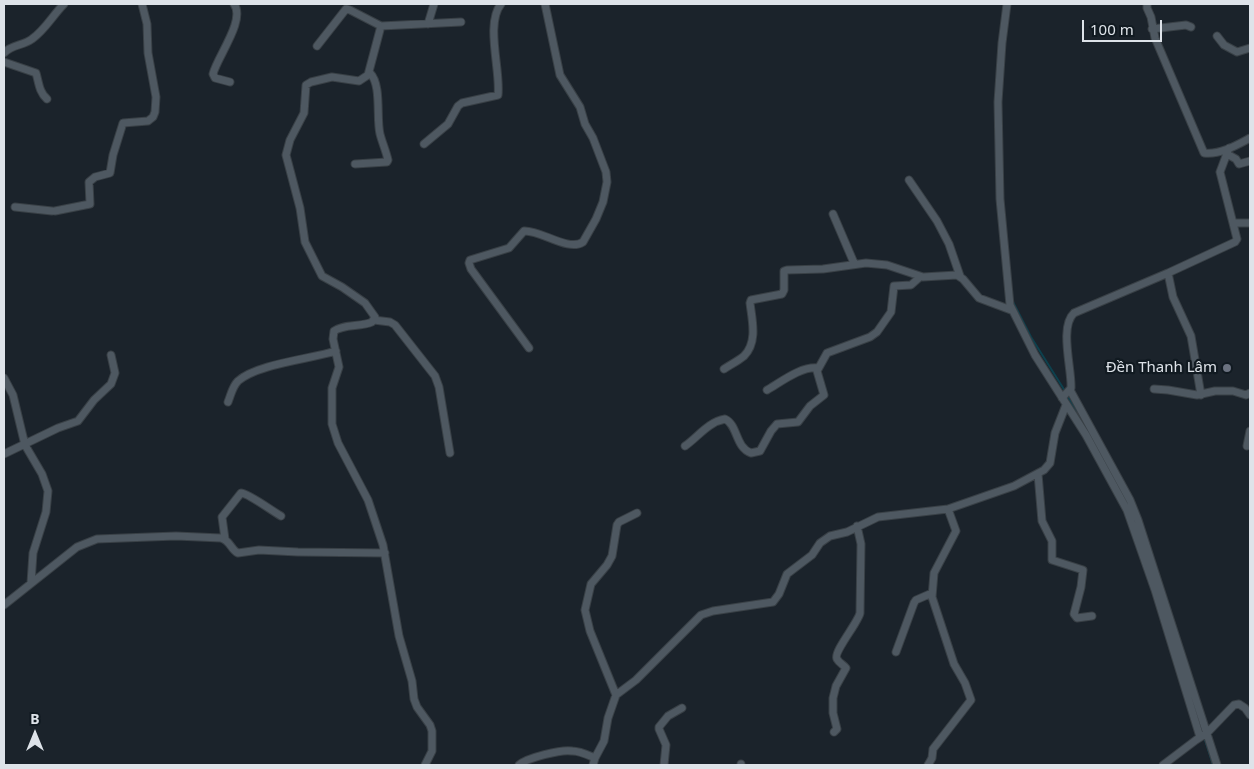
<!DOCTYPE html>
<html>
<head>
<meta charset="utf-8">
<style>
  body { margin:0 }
  #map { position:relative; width:1254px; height:769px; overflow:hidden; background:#1b232b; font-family:"Noto Sans",sans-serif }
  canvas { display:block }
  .frame { position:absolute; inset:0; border:5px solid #dee3e9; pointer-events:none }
  .north { position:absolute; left:10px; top:709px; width:50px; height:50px; -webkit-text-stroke:4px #111a21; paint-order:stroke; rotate:0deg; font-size:14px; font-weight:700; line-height:20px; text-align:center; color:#dee3e9 }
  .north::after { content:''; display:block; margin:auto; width:18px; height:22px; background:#dee3e9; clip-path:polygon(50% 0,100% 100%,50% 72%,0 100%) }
  .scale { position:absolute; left:1082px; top:20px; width:80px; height:22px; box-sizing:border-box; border:2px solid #dee3e9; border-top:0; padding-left:6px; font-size:15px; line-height:18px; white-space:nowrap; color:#dee3e9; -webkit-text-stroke:4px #111a21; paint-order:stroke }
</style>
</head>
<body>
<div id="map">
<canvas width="1254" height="769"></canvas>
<div class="frame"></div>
<div class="north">B</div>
<div class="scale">100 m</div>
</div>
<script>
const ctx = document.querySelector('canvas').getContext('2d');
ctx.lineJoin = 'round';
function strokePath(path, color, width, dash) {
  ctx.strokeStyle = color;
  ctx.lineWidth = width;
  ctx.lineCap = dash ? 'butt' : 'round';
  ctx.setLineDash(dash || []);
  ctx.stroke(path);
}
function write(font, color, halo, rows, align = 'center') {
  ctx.font = font + ' "Noto Sans",sans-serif';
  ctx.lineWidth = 4.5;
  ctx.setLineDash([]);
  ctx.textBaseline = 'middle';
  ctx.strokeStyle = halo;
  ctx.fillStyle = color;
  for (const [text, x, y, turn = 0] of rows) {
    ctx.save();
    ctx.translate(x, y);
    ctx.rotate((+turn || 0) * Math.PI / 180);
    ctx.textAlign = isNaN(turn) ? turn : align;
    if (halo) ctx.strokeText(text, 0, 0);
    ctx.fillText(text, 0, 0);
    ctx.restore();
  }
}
const stream = new Path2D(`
  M1013,302L1031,337L1065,391
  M1067,395L1103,458
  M1204,737L1213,765`);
const minor = new Path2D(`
  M1007,4L1002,43L998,102L1000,199L1010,305L1035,355L1086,435L1127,510L1155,590L1200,737
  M1147,4V8L1151,17L1155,38L1204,153C1220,155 1237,145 1250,138
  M428,24L434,4
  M1152,29L1186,25L1191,27
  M1217,36L1224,45L1237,52L1250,48
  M317,46L346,9L350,10L381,26
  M4,53C12,44 23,46 32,39C45,30 53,15 64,4
  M4,62L36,73C39,83 39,92 47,99
  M230,82L215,78L213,74C217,57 246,20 234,4
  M424,144L448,124L458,106L462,103L498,95C501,71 485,24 501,4
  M1227,154L1236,159L1239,164L1250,161
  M355,164L387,162L388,160C386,151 382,142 380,134C376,118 382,85 370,73
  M909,180L937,221L949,244L960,276
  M15,207L52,211
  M55,211L90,204L89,182L95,177L110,173L113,155L123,123L148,121L153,117L155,112L156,97L148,53L147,24L142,4
  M833,214L854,263
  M1234,223H1250
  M1168,273L1173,297L1191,336L1201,395
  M374,320L390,322L395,325L435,376L439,387L450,453
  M529,348L471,269L469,263L470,260L509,248L524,231C541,230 568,252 583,242L596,219L603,202L607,182L606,172L593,138L585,124L580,107L560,75L545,4
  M724,369C730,365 738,361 744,356C758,342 752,320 750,303L751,300L782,294L784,290V271L787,270L823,269L866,263L887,265L923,277L957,275L963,279L979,298L1011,310
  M4,378L13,395L25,445L42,474L48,491L46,512L33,553L31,583
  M1154,389L1168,390L1197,395L1215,391H1233L1246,395L1250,393
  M767,390C781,382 801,366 818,368
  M1070,390L1130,500L1138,520L1217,765
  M1062,398L1071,388C1072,369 1059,327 1074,313L1168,273L1235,242L1237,239L1220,172L1229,148
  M228,402C231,395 232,387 238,381C257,364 310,359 336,351
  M685,446C698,437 708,422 725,419C738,425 735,447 751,453L760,451L771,431L777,424L798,422L810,406L824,395L817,371L827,353L870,337L877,332L891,312L894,286L911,285L920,277
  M1247,446L1250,431
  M4,454L58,428L78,421L94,400L111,384L115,373L111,355
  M1038,474L1042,521L1052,541V560L1083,570L1081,587L1074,614L1077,618L1092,616
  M225,539L222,517L241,493C248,493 272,511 281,516
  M4,605L77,547L97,539L176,536L221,538C230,540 231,550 238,553L259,550L298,552L385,553
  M896,652L914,603L916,600L932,593
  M616,695L590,631L585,610L591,584L607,565L612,556L617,525L619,522L637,513
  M834,732L837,729L833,713V698L836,686L846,668C844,665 839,663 837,659C833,652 858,623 860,613L861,544L857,526
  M425,765L432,751V731L430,725L417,707L414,699L412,681L399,636L383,545L368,500L338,443L332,424V388L339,367L333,339L334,331C343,324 361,327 372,322L375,317L365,303L342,287L322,276L305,242L300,208L286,155L290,140L304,113L306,85L311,82L332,77L359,81L368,75L381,26L461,22
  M519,765C526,758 562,749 572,751C580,751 588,755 595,758
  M593,765L595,758L604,741L608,718L616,695L636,680L701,615L713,611L773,602L779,594L787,574L812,555L820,543L830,536L847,532L878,517L948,509L1014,486L1044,470L1050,463L1055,433L1066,405
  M664,765L666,745L659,729V727L668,716L682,708
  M741,765V764
  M928,765L932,758L933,749L971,700L965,683L954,664L932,597L934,573L956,531L948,509
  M1163,765L1196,740L1207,733L1234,705L1239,704L1245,708L1250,715`);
const markers = [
  [1227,368,5,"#6b7280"]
];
const poiNames = [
  ["Đền Thanh Lâm",1217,368]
];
strokePath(stream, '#0d414e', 2);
strokePath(minor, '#394046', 9);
strokePath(minor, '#4e5861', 7);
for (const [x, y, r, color] of markers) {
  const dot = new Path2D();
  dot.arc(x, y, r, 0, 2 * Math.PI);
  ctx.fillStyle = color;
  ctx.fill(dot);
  strokePath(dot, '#111a21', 2);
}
write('15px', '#dee3e9', '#111a21', poiNames, 'right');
</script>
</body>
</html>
